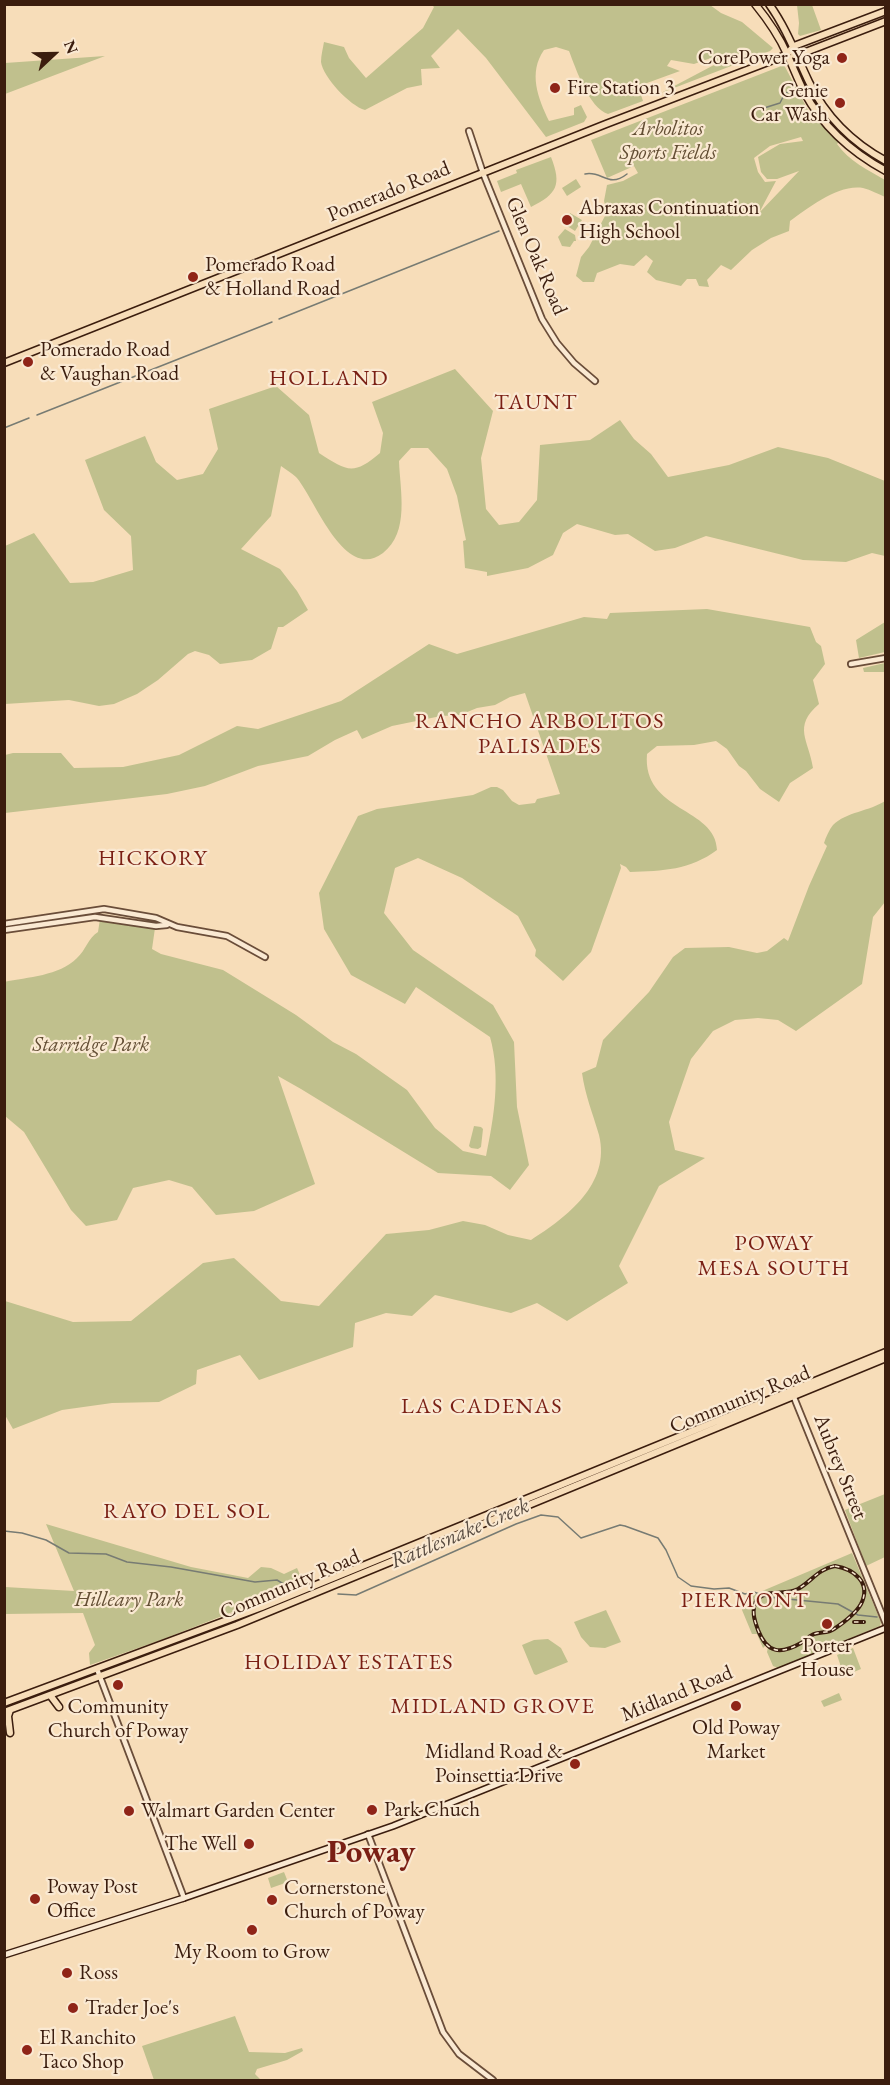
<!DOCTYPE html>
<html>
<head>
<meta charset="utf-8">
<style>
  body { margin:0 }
  #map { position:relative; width:890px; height:2085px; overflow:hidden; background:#f7ddb9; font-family:"EB Garamond",serif }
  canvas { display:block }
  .frame { position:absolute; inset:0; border:6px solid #3b1d0e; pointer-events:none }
  .north { position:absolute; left:24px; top:24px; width:60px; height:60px; -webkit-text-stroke:4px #fae9d2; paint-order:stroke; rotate:68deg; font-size:16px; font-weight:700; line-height:24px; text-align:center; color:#3b1d0e }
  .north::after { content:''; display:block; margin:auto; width:21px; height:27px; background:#3b1d0e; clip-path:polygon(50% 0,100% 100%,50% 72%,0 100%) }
</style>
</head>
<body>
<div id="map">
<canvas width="890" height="2085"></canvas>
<div class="frame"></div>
<div class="north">N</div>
</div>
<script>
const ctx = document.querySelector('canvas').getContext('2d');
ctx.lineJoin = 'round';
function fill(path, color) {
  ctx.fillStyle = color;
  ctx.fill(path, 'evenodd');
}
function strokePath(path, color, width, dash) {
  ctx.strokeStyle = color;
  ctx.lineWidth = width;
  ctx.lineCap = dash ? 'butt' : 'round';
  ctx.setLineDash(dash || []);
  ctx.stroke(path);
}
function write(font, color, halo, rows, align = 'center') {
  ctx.font = font + ' "EB Garamond",serif';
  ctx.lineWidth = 4.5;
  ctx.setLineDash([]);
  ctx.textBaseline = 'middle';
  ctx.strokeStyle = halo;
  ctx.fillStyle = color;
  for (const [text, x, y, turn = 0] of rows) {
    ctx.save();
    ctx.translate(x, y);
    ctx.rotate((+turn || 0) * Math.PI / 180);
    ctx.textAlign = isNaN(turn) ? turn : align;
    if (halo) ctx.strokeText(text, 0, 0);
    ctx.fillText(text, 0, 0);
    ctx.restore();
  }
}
const green = new Path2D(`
  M432,5H710L721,13L742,22L773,48L770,51L661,93L714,65L711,58L694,64L671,60L667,66L680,71L636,87L640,92L643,101L608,114C589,108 576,69 569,51L556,47L544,50C528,73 538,98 549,121L574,115V108L581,105L587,117L584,122L546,137L486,58L458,29L431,56L440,68L421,69L422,85L407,88L365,110C350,106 323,77 321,62C321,55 323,48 324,42L344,47L349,58L366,78L423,28L434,7Z
  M797,5H812L821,30L800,36L798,34L799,23Z
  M105,56L5,94V63Z
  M784,65L808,110L839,142L837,144C849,161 868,170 885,180V197C878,194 871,190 863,188C838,184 810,207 790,221L789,231L771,238L752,250L731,270L721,265L707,280L709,287L699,286L696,279H687L681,286L656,280L647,272L653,261L646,255L634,266L620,264L597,273L594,282H583L576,276L581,257L589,247L607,212L604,201L607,185L623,181L638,173L634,166L607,178L591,140ZM801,137L803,141L780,144L758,157L761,172L767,179H777L799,171L759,213L776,181L765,182L758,172L754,158L770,146Z
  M551,157C562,185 557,194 531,207L521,184L501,192L497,181L517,173L516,170Z
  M576,179L581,187L567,196L562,188Z
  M570,213L582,220L575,231L564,224Z
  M565,229L575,235L576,241H574L570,247L562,246L558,237Z
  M455,369L493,411L481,458L486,509L499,525L519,522L537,500L540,445L590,440L620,420L634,439L651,454L668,477L729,465L778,447L828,458L885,481V556L872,553L846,562L803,560L706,536L675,548L655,551L628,534L615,535L577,524L563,533L553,555L528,568L487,576V572L465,568L463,541L466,540L457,496L447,469L428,448H411L399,461C400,491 410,532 383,553C344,583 315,498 296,477C292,473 286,470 281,466L271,516L241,549L280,569L297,591L308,610L283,627H278L271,649L252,660L220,664L209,655L195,651L188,654L158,680L137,694L114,704L99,706L69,700L5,704V546L34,533L70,583L93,582L133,570L131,536L104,510L85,460L145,436L156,462L177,480L203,474L218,449L209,409L276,386L309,415L319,453C347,471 353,476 380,453L383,433L372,402Z
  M707,609L810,627L816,642L821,646L825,664L813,680L819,704C792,727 809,740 813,768L790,783L779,802L760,789L746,771L739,766L727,749L716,741L694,745L657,746L647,754C642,812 716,807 717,850C690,870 663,871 630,872L626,867L620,864L621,868L591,952L563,981L535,956L536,950L518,916L462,878L418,858L395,868L384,913L413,950L493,1005L514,1042L517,1107L529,1165L510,1190L491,1176L438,1173L301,1089L278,1076L315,1184L254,1211L216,1215L192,1187L169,1180L133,1188L117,1220L86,1226L71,1210L24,1132L5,1116L4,982C28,977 59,976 77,958C86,950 88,938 98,932L100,919L155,928L152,949L161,954L223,970L296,1015L333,1042L356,1054L407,1090L435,1128L463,1151L486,1156C494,1117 501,1076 490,1037L416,987L405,1004L351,975L324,929L319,893L358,816L377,809L473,795L491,787H497L503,790L512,801L519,805L535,803L537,799L560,794L525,693L510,697L495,705L477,708L460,715L441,716L392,726L362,739L357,730L335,740L308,756L258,766L205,786L167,794L5,813V755L13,753H61L74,768L123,767L179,755L237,726L258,729L341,701L429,644L457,654L584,617L607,619L610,613Z
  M885,622V652L859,658L856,640Z
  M885,663V672H864L863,668Z
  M885,801V902L873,917L862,984L796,1031L778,1020L758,1018L735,1020L713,1031L691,1059L669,1122L675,1150L705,1158L659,1186L619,1266L628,1283L567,1321L537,1303L511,1313L435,1295L412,1316L386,1313L355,1323L353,1347L259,1380L240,1355L197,1370L196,1384L159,1402L112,1403L62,1410L13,1429L5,1415V1301L73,1322L131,1321L203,1263L234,1258L281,1301L319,1306L386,1234L429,1230L463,1221L485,1225L508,1235L531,1240C567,1217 611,1184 599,1135C593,1114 585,1095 582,1073L596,1067L603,1040L649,992L673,957L685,948L729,947L757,953L767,951L784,938L788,941L809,886L827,846L824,843C826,837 829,830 833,825C846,812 870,811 885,801Z
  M474,1126L481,1127L483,1129L481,1147L478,1149L471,1148L469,1146Z
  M885,1494V1557L866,1566L845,1510Z
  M46,1524L191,1567L248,1578L261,1567L271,1568L284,1574L297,1568L304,1584L161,1640L90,1665L89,1653L95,1645L83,1613L5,1614V1587L74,1591Z
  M852,1553L881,1622L880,1626L778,1668L773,1666L767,1652L768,1647L766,1645L763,1648L757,1634H752L742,1610L743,1605L740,1603L741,1600Z
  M606,1610L621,1642L605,1648L590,1647L581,1637L574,1622Z
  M548,1639L561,1648L568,1662L536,1675L534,1674L522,1645L534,1640Z
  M853,1648L861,1669L844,1676L837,1655Z
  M839,1693L842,1700L824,1707L821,1701Z
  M284,1872L288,1882L271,1888L268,1878Z
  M235,2016L249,2052L285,2053L302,2048L303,2051L287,2060L257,2069L255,2074L261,2080H154L142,2046Z`);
const stream = new Path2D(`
  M764,108L780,103L785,93L793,91
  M585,174C602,170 608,189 627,174
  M279,319L499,231
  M37,415L272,322
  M4,428L29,418
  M4,1531L22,1533L46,1540L69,1553L106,1554L127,1562L171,1567L255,1582L277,1580L290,1588
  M338,1594L356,1595L516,1524L541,1515L558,1517L581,1538L620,1525L625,1526L658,1538L666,1550L678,1577L691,1586L714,1589L729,1588L745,1594L754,1592L767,1597L838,1604L858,1615L877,1617`);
const tertiary = new Path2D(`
  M469,131L483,173L542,319L557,343L574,363L595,381
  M851,664L886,658
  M4,924L104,909L156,918L177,927L227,936L265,957
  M4,930L95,917L156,926L167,925
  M793,1395L886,1624
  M97,1669L184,1898
  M368,1834L443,2032L459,2054L493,2080`);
const secondary = new Path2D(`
  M4,1955L184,1898L393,1826L886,1628`);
const primary = new Path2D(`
  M755,4C768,20 779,36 787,54C793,67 798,80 804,92C823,127 851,152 886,171
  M769,4C787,29 796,55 809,82C826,117 853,143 886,161
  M794,55H798L886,21
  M4,363L606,124L781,57L787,54L794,46L886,11
  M50,1695L59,1707
  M4,1703L262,1607L886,1352
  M4,1712L237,1625L886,1358
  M10,1733L8,1716L10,1710`);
const rail = new Path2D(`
  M835,1566C853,1569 872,1582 861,1604C856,1613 843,1623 834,1629C827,1634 819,1631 812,1635C808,1637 805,1641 801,1643C780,1655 767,1653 758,1630C754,1619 751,1610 757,1599C771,1588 785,1596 798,1589C812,1581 818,1569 835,1566Z
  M854,1622H864`);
const markers = [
  [842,58,6,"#8f2418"],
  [555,88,6,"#8f2418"],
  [840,103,6,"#8f2418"],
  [567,220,6,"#8f2418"],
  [193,277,6,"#8f2418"],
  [28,362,6,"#8f2418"],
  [827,1624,6,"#8f2418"],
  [118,1685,6,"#8f2418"],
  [736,1706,6,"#8f2418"],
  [575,1764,6,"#8f2418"],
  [372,1810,6,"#8f2418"],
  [129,1811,6,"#8f2418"],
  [249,1844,6,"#8f2418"],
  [35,1899,6,"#8f2418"],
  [272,1900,6,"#8f2418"],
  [252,1930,6,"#8f2418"],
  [67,1973,6,"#8f2418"],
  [73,2008,6,"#8f2418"],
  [27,2050,6,"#8f2418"]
];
const poiNames = [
  ["CorePower Yoga",830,58,"right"],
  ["Fire Station 3",567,88],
  ["Genie",828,91,"right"],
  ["Car Wash",828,115,"right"],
  ["Abraxas Continuation",579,208],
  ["High School",579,232],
  ["Pomerado Road",205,265],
  ["& Holland Road",205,289],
  ["Pomerado Road",40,350],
  ["& Vaughan Road",40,374],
  ["Porter",827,1646,"center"],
  ["House",827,1670,"center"],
  ["Community",118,1707,"center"],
  ["Church of Poway",118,1731,"center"],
  ["Old Poway",736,1728,"center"],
  ["Market",736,1752,"center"],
  ["Midland Road &",563,1752,"right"],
  ["Poinsettia Drive",563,1776,"right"],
  ["Park Chuch",384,1810],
  ["Walmart Garden Center",141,1811],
  ["The Well",237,1844,"right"],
  ["Poway Post",47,1887],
  ["Office",47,1911],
  ["Cornerstone",284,1888],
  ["Church of Poway",284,1912],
  ["My Room to Grow",252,1952,"center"],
  ["Ross",79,1973],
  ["Trader Joe's",85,2008],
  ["El Ranchito",39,2038],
  ["Taco Shop",39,2062]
];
const parkNames = [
  ["Arbolitos",668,129],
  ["Sports Fields",668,153],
  ["Starridge Park",91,1045],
  ["Hilleary Park",129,1600]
];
const streetNames = [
  ["Pomerado Road",389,192,-22],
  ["Glen Oak Road",536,256,67],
  ["Community Road",740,1400,-22],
  ["Aubrey Street",840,1467,68],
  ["Community Road",290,1585,-23],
  ["Midland Road",677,1694,-22]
];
const neighbourhoodNames = [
  ["HOLLAND",329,379],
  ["TAUNT",536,403],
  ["RANCHO ARBOLITOS",540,722],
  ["PALISADES",540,747],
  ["HICKORY",153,859],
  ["POWAY",774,1244],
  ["MESA SOUTH",774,1269],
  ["LAS CADENAS",482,1407],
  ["RAYO DEL SOL",187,1512],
  ["PIERMONT",745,1601],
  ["HOLIDAY ESTATES",349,1663],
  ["MIDLAND GROVE",493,1707]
];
const waterNames = [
  ["Rattlesnake Creek",460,1534,-23]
];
const townNames = [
  ["Poway",371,1853]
];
fill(green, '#c0c08d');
strokePath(stream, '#777b73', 1.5);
strokePath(tertiary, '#6a4d39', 8);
strokePath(secondary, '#3b1d0e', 8);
strokePath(primary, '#3b1d0e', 9);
strokePath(tertiary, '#fae9d2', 4.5);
strokePath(secondary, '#fae9d2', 5);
strokePath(primary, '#f7ddb9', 6);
strokePath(rail, '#3b1d0e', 4);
strokePath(rail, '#fae9d2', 1.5, [4.5]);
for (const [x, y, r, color] of markers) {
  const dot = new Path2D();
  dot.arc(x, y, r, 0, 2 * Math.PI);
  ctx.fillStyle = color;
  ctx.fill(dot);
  strokePath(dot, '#fae9d2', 2);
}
write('21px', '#3b1d0e', '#fae9d2', poiNames, 'left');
write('italic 21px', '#634e34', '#fae9d2', parkNames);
write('21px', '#3b1d0e', '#fae9d2', streetNames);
ctx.letterSpacing = '1.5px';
write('22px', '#7a1f14', '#fae9d2', neighbourhoodNames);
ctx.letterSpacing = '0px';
write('italic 22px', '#594c41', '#fae9d2', waterNames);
write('bold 33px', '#7a1f14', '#fae9d2', townNames);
</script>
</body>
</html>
